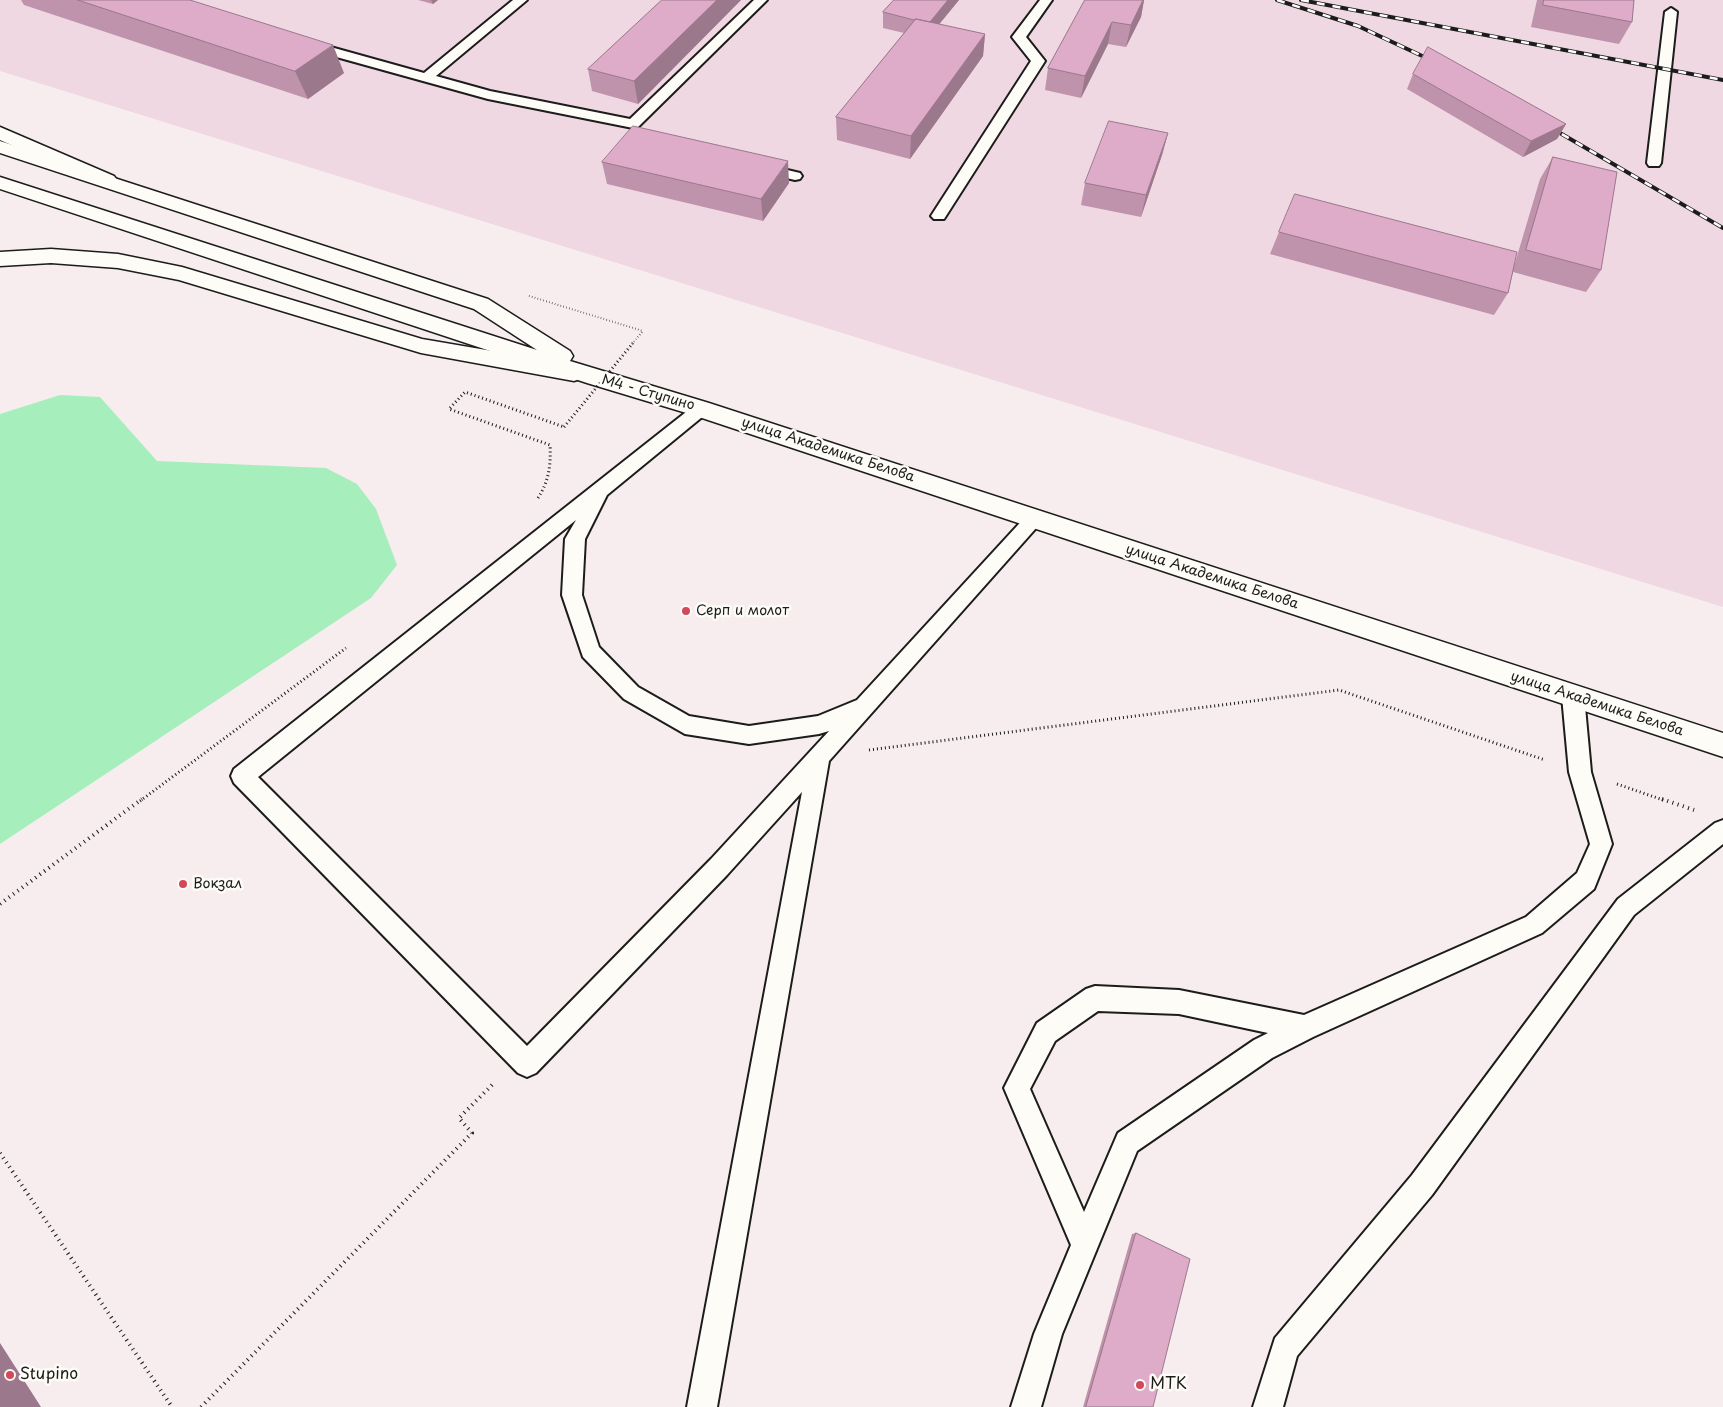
<!DOCTYPE html>
<html>
<head>
<meta charset="utf-8">
<style>
  body { margin:0 }
  canvas { display:block; background:#f7ecee }
</style>
</head>
<body>
<canvas width="1723" height="1407"></canvas>
<script>
const ctx = document.querySelector('canvas').getContext('2d');
ctx.lineJoin = 'round';
function fill(path, color) {
  ctx.fillStyle = color;
  ctx.fill(path, 'evenodd');
}
function strokePath(path, color, width, dash) {
  ctx.strokeStyle = color;
  ctx.lineWidth = width;
  ctx.lineCap = dash ? 'butt' : 'round';
  ctx.setLineDash(dash || []);
  ctx.stroke(path);
}
function write(font, color, halo, rows, align = 'center') {
  ctx.font = font + ' "Playpen Sans",sans-serif';
  ctx.lineWidth = 5;
  ctx.setLineDash([]);
  ctx.textBaseline = 'middle';
  ctx.strokeStyle = halo;
  ctx.fillStyle = color;
  for (const [text, x, y, turn = 0] of rows) {
    ctx.save();
    ctx.translate(x, y);
    ctx.rotate((+turn || 0) * Math.PI / 180);
    ctx.textAlign = isNaN(turn) ? turn : align;
    if (halo) ctx.strokeText(text, 0, 0);
    ctx.fillText(text, 0, 0);
    ctx.restore();
  }
}
const built = new Path2D(`
  M0,0H1723V607L0,71Z`);
const green = new Path2D(`
  M60,395L100,397L157,461L326,468L357,484L376,509L397,565L371,598L0,844V414Z`);
const pathFar2 = new Path2D(`
  M529,296L643,331`);
const pathFar1 = new Path2D(`
  M538,498C549,481 551,465 550,445L449,409L465,392L564,427
  M869,750L1339,690L1545,760
  M1617,784L1666,801
  M140,801L346,648`);
const path = new Path2D(`
  M1662,799L1694,810
  M0,904L142,799
  M0,1153L172,1407
  M201,1407L472,1133L459,1118L495,1082`);
const lane = new Path2D(`
  M513,0H527L436,76L490,91L630,119L754,0H767L638,127L633,128L488,99L304,48L302,45L309,41L424,73Z
  M1040,0H1052L1026,37L1045,61L944,219H934L931,216L1031,61L1012,37Z
  M1671,8L1677,12L1661,163L1659,166H1649L1647,163L1665,12Z
  M762,164L800,173L802,176L800,179L795,180L757,171L755,168L757,165Z
  M701,403L707,405L710,409L707,413L607,495L585,539L582,595L599,647L638,687L689,716L749,726L818,716L857,700L1029,513L1036,511L1043,513L1045,518L829,761L717,1407H687L802,792L727,875L536,1073L527,1077L518,1073L234,783L231,776L234,769L695,405ZM576,520L565,539L562,595L583,657L624,699L685,734L749,744L819,734L829,731L711,859L527,1046L258,777Z
  M1573,687L1580,690L1584,696L1591,772L1612,844L1594,889L1542,933L1313,1037L1272,1058L1137,1151L1062,1334L1041,1407H1011L1034,1334L1071,1245L1004,1088L1037,1023L1086,989L1095,986L1179,990L1304,1015L1526,917L1577,873L1590,844L1569,772L1562,696L1566,690ZM1098,1011L1179,1014L1268,1033L1254,1040L1118,1133L1084,1212L1030,1089L1055,1041Z
  M1723,820V844L1634,915L1432,1195L1297,1356L1283,1407H1253L1275,1338L1412,1175L1618,899L1715,823Z`);
const secondary = new Path2D(`
  M0,127L114,176L117,180L114,184L107,186L100,184L0,140Z
  M51,249L118,254L182,267L422,339L574,365L582,368L585,373L582,378L574,381L421,353L179,280L118,268L51,263L0,266V252Z`);
const primary = new Path2D(`
  M0,141L488,299L570,351L573,356L570,361L709,403L1723,733V757L693,415L587,383L0,189V177L537,350L474,309L0,153Z`);
const rail = new Path2D(`
  M1277,0L1358,26L1435,62
  M1301,0L1723,80
  M1548,126L1723,228`);
const pathBridgeFar1 = new Path2D(`
  M632,344L643,331`);
const pathBridge = new Path2D(`
  M564,427L633,343`);
const wall = new Path2D(`
  M21,0H190L344,73L308,99L24,5Z
  M418,0H438L433,4Z
  M662,0H741L638,104L592,91L588,69Z
  M894,0H959L939,24L985,34L983,56L910,159L837,140L836,117L904,33L883,28V12Z
  M1085,0H1144L1141,17L1126,47L1108,44L1081,98L1045,90L1048,68Z
  M1537,0H1634L1632,22L1619,44L1531,27Z
  M1413,74L1566,124L1557,139L1523,157L1407,89Z
  M1168,133L1162,155L1141,217L1081,205L1085,183Z
  M1553,157L1601,270L1586,292L1513,272L1508,293L1494,315L1270,254L1279,232L1515,263L1540,179Z
  M602,162L789,183L763,221L607,184Z
  M1136,1233L1153,1407H1083L1132,1234Z`);
const shadedWall = new Path2D(`
  M431,0H438L433,4Z
  M717,0H741L638,104L634,81Z
  M948,0H959L928,38L929,23Z
  M1143,0H1144L1141,17L1126,47L1131,25Z
  M1112,22L1108,44L1081,98L1085,76Z
  M985,34L983,56L910,159L911,136Z
  M333,45L344,73L308,99L295,71Z
  M1566,124L1557,139L1523,157L1531,141Z
  M1168,133L1162,155L1141,217L1146,195Z
  M788,161L789,183L763,221L761,199Z
  M0,1343L41,1407H0Z`);
const building = new Path2D(`
  M78,0H190L333,45L295,71Z
  M662,0H717L634,81L588,69Z
  M894,0H948L930,22L916,19L914,20L883,12Z
  M1085,0H1143L1131,25L1112,22L1085,76L1048,68Z
  M1544,0H1634L1632,22L1543,5Z
  M916,19L985,34L911,136L836,117Z
  M1428,47L1566,124L1531,141L1413,74Z
  M1109,121L1168,133L1146,195L1085,183Z
  M633,126L788,161L761,199L602,162Z
  M1553,157L1617,172L1601,270L1526,250Z
  M1295,194L1517,252L1508,293L1279,232Z
  M1136,1233L1190,1259L1153,1407H1086Z`);
const markers = [
  [686,611,5,"#d1495b"],
  [183,884,5,"#d1495b"],
  [10,1375,5,"#d1495b"],
  [1140,1385,5,"#d1495b"]
];
const streetNames = [
  ["М4 - Ступино",648,393,16],
  ["улица Академика Белова",828,450,18],
  ["улица Академика Белова",1212,577,18],
  ["улица Академика Белова",1597,704,18]
];
const poiNames = [
  ["Серп и молот",696,611],
  ["Вокзал",193,884]
];
const nearPoinames = [
  ["Stupino",20,1375],
  ["МТК",1150,1385]
];
fill(built, '#f0d8e3');
fill(green, '#a6efbd');
strokePath(lane, '#1c1c1c', 4);
strokePath(secondary, '#1c1c1c', 3);
strokePath(primary, '#1c1c1c', 3);
strokePath(pathFar2, '#1c1c1c', 2, [0.5, 2.5]);
strokePath(pathFar1, '#1c1c1c', 3, [1, 3]);
strokePath(path, '#1c1c1c', 4, [1, 4.5]);
fill(lane, '#fdfcf7');
fill(secondary, '#fdfcf7');
fill(primary, '#fdfcf7');
strokePath(rail, '#1c1c1c', 4);
strokePath(rail, '#fdfcf7', 2.5, [8]);
strokePath(pathBridgeFar1, '#1c1c1c', 2, [0.5, 2.5]);
strokePath(pathBridge, '#1c1c1c', 3, [1, 3]);
fill(wall, '#bf93ac');
fill(shadedWall, '#9b788c');
fill(building, '#deabc8');
strokePath(building, '#9b788c', 1);
for (const [x, y, r, color] of markers) {
  const dot = new Path2D();
  dot.arc(x, y, r, 0, 2 * Math.PI);
  ctx.fillStyle = color;
  ctx.fill(dot);
  strokePath(dot, '#fdfcf7', 2);
}
write('14px', '#1c1c1c', '#fdfcf7', streetNames);
write('14px', '#1c1c1c', '#fdfcf7', poiNames, 'left');
write('16px', '#1c1c1c', '#fdfcf7', nearPoinames, 'left');
</script>
</body>
</html>
